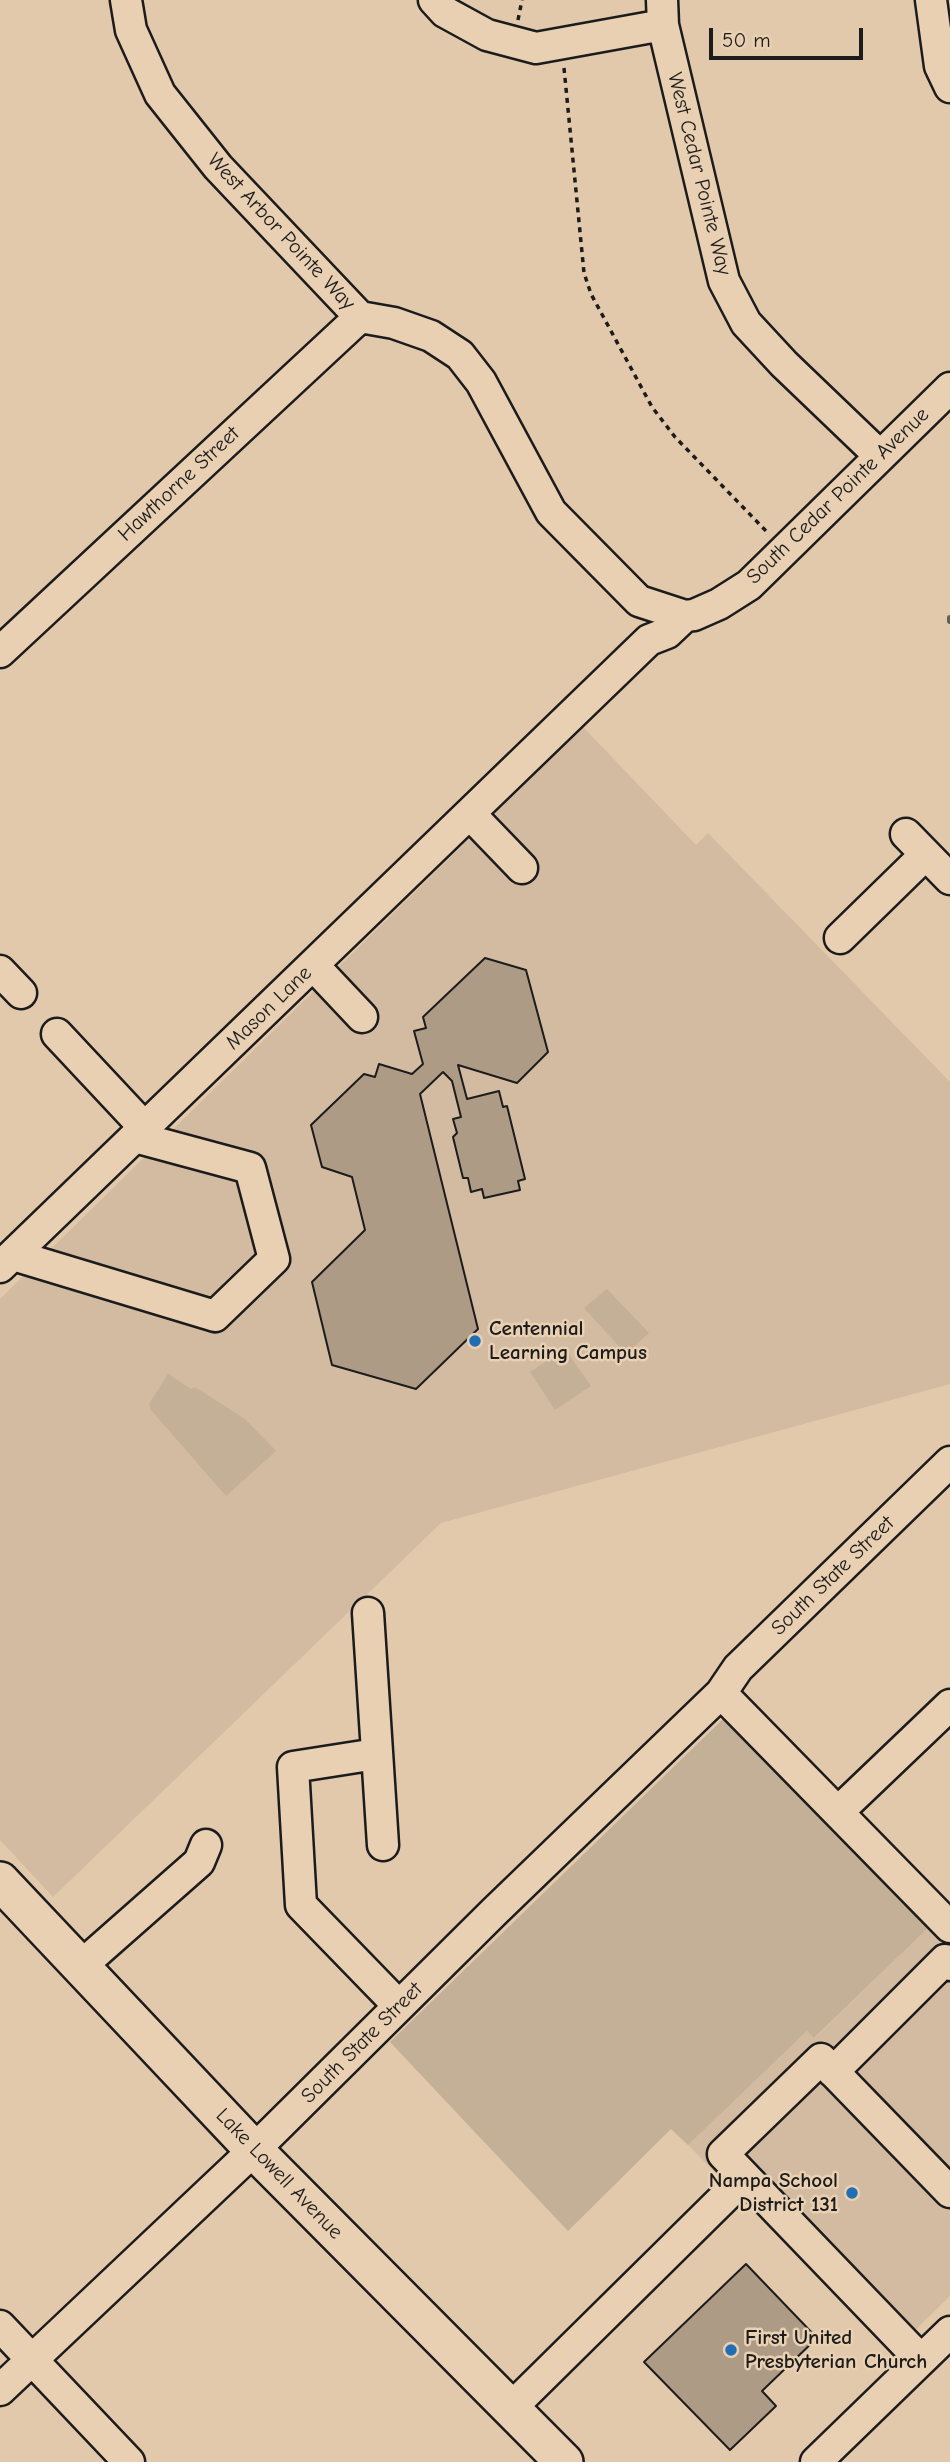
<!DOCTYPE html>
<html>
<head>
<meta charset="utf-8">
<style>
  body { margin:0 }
  #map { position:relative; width:950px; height:2462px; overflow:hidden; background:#e2c9ac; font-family:"Comic Neue",sans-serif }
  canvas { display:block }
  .scale { position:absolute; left:709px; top:28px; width:154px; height:32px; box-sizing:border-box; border:4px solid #1c1c1c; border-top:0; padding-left:9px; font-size:21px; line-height:24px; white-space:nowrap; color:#1c1c1c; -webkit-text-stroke:5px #ead0b2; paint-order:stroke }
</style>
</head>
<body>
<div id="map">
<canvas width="950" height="2462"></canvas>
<div class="scale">50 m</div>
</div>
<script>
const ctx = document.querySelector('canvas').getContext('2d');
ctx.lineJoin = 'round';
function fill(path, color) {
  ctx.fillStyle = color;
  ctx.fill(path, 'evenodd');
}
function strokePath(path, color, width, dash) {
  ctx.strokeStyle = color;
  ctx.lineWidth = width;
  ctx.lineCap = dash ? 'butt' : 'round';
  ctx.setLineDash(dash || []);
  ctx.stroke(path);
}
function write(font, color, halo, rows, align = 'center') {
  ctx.font = font + ' "Comic Neue",sans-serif';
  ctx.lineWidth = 5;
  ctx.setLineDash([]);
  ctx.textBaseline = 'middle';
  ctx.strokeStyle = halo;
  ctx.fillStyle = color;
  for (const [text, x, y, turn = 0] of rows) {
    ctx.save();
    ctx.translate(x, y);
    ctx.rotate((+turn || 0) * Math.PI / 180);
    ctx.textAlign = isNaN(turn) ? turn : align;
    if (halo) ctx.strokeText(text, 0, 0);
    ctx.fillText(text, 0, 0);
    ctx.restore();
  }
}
const built = new Path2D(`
  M583,727L696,845L708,833L950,1082V1384L441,1523L53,1897L0,1840V1299Z
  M928,1928L950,1951V2296L892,2353L688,2145L807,2031L815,2038Z`);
const green = new Path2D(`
  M607,1289L649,1333L626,1354L584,1308Z
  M565,1349L591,1386L555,1410L530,1372Z
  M168,1374L191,1389L195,1387L245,1419L276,1451L226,1496L151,1410L149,1404Z
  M723,1719L928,1928L814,2038L807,2031L688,2145L671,2129L568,2231L390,2042Z`);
const stream = new Path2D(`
  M950,618V621`);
const building = new Path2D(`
  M485,958L526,970L548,1052L517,1083L458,1065L467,1099L499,1091L503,1107L507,1106L525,1179L518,1181L520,1190L484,1198L482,1189L471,1192L468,1178H463L453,1137L457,1133L453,1119L461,1117L452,1081L443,1072L420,1094L478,1329L416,1389L332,1365L312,1282L365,1230L352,1177L322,1167L311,1125L364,1074L375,1077L379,1064L412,1074L423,1064L414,1031L426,1028L423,1017Z
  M746,2264L817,2338L762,2391L776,2406L730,2450L644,2362Z`);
const path = new Path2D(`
  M518,20L522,0
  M564,68L584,273L591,294L652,407L675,437L768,533`);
const minor = new Path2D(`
  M126,0L131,30L160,94L218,167L360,317L394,323L431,336L460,355L481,382L551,512L639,601L685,616L694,615L719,604L749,585L950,388
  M434,0L445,12L487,35L536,48L663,25
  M662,0L663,25L724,281L746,323L784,364L880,456
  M931,0L940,66L950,87
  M0,652L360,317
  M470,814L522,868
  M906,834L950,879
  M840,938L925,855
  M313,965L362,1017
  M0,971L21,993
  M57,1034L145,1128
  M13,1255L215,1316L274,1259L250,1168L135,1137
  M0,1267L649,640L667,633L685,616
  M368,1613L383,1845
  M721,1693L738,1668L950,1462
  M376,1754L293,1767L301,1905L399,2006
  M839,1811L950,1705
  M81,1966L199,1862L206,1845
  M833,2072L945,1960L950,1965
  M0,2326L129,2462
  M921,2360L723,2154L821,2059L950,2192
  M0,2390L254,2150L494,1912L721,1693L950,1927
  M511,2408L745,2177
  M816,2462L950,2332`);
const major = new Path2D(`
  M0,1881L254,2150L564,2462`);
const markers = [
  [475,1341,7,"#1f6fb2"],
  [852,2193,7,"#1f6fb2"],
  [731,2350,7,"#1f6fb2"]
];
const streetNames = [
  ["West Cedar Pointe Way",699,174,76],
  ["West Arbor Pointe Way",281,232,47],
  ["Hawthorne Street",179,484,-43],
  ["South Cedar Pointe Avenue",838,496,-44],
  ["Mason Lane",269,1008,-44],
  ["South State Street",833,1576,-44],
  ["South State Street",362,2043,-45],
  ["Lake Lowell Avenue",279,2174,46]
];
const poiNames = [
  ["Centennial",489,1329],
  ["Learning Campus",489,1353],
  ["Nampa School",838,2181,"right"],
  ["District 131",838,2205,"right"],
  ["First United",745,2338],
  ["Presbyterian Church",745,2362]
];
fill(built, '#d2bba1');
fill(green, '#c4af97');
strokePath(stream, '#665d53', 6);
fill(building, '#ae9b86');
strokePath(building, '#1c1c1c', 2);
strokePath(minor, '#1c1c1c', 35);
strokePath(major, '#1c1c1c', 42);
strokePath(path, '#1c1c1c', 3.5, [5, 5]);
strokePath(minor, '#ead0b2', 30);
strokePath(major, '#ead0b2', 37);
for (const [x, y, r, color] of markers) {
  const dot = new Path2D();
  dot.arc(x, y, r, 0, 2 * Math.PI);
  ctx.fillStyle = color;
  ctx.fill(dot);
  strokePath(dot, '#ead0b2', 2.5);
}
write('21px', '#1c1c1c', '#ead0b2', streetNames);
write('bold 21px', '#1c1c1c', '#ead0b2', poiNames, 'left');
</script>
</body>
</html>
